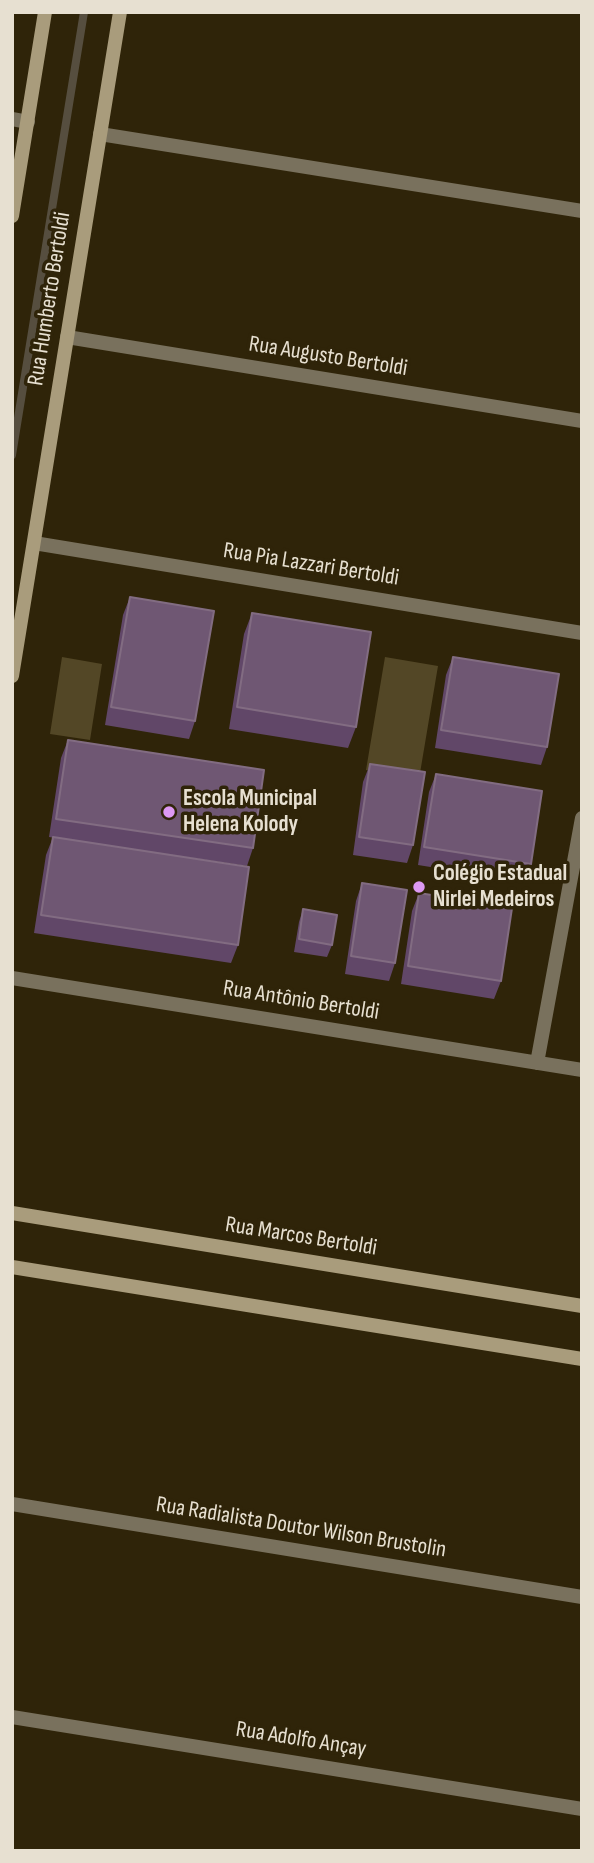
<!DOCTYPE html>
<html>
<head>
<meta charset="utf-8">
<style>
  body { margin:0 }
  #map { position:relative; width:594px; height:1863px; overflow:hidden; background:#2f2409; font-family:"Sofia Sans Condensed",sans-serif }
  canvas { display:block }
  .frame { position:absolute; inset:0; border:14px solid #e7e0d1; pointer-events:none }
</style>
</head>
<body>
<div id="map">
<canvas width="594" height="1863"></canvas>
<div class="frame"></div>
</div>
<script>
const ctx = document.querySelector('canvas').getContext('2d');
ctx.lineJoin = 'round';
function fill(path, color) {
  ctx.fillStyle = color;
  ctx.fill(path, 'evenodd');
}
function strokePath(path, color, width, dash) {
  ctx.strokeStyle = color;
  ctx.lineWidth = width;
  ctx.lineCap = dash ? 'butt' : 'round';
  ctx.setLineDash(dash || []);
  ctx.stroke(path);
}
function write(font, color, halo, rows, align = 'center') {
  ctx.font = font + ' "Sofia Sans Condensed",sans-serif';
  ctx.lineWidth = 7;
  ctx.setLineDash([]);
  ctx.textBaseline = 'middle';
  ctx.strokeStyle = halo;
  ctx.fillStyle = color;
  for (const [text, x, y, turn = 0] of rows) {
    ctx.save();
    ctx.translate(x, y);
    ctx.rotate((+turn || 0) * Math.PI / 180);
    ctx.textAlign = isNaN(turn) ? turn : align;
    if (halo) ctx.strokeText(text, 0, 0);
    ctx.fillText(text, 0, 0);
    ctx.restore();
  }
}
const green = new Path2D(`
  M62,657L102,664L90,740L50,734Z
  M385,657L438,666L419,779L366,770Z`);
const stream = new Path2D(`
  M12,455L84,12`);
const street = new Path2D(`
  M12,119L28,122
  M100,134L582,211
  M67,337L582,421
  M34,543L582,633
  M12,978L582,1070
  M537,1063L582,818
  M12,1504L582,1597
  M12,1717L582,1809`);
const secondary = new Path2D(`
  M12,216L45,12
  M12,676L120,12
  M12,1213L582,1306
  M12,1267L582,1359`);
const wall = new Path2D(`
  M130,597L195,721L189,739L105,725L123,615Z
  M252,613L356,727L348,748L229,729L244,634Z
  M453,657L547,747L541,765L435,748L446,675Z
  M68,740L253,848L247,866L49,837L61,758Z
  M370,764L413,845L407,863L353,855L363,782Z
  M436,774L531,864L524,882L418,865L429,792Z
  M53,837L238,945L231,963L34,933L46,855Z
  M362,883L395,963L389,981L345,974L356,901Z
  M419,893L501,981L494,999L401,984L412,911Z
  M303,909L332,945L327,957L294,952L299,922Z`);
const building = new Path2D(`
  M130,597L214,611L195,721L111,707Z
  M252,613L371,632L356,727L237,707Z
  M453,657L559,674L547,747L441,730Z
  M68,740L264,770L253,848L56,819Z
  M370,764L425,772L413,845L359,837Z
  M436,774L542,791L531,864L424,847Z
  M53,837L249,867L238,945L41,915Z
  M362,883L407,890L395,963L351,956Z
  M419,893L512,908L501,981L408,966Z
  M303,909L337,915L332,945L299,939Z`);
const markers = [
  [169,812,7,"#dd99f3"],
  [419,887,7,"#dd99f3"]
];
const streetNames = [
  ["Rua Humberto Bertoldi",50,299,-81],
  ["Rua Augusto Bertoldi",328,357,9],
  ["Rua Pia Lazzari Bertoldi",311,565,9],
  ["Rua Antônio Bertoldi",301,1001,9],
  ["Rua Marcos Bertoldi",301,1237,9],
  ["Rua Radialista Doutor Wilson Brustolin",301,1528,9],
  ["Rua Adolfo Ançay",301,1740,9]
];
const poiNames = [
  ["Escola Municipal",183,799],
  ["Helena Kolody",183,825],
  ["Colégio Estadual",433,874],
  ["Nirlei Medeiros",433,900]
];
fill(green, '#534726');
strokePath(stream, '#564e3f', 8);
strokePath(street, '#79715d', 14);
strokePath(secondary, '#a99c7c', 14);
fill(wall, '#614768');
fill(building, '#6f5773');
strokePath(building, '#826c82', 2);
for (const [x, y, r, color] of markers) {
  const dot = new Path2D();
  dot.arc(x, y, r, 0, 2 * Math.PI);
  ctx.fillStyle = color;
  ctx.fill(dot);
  strokePath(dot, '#2f2409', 2.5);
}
write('23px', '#e7e0d1', '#2f2409', streetNames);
write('bold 23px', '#e7e0d1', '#2f2409', poiNames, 'left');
</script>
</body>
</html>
